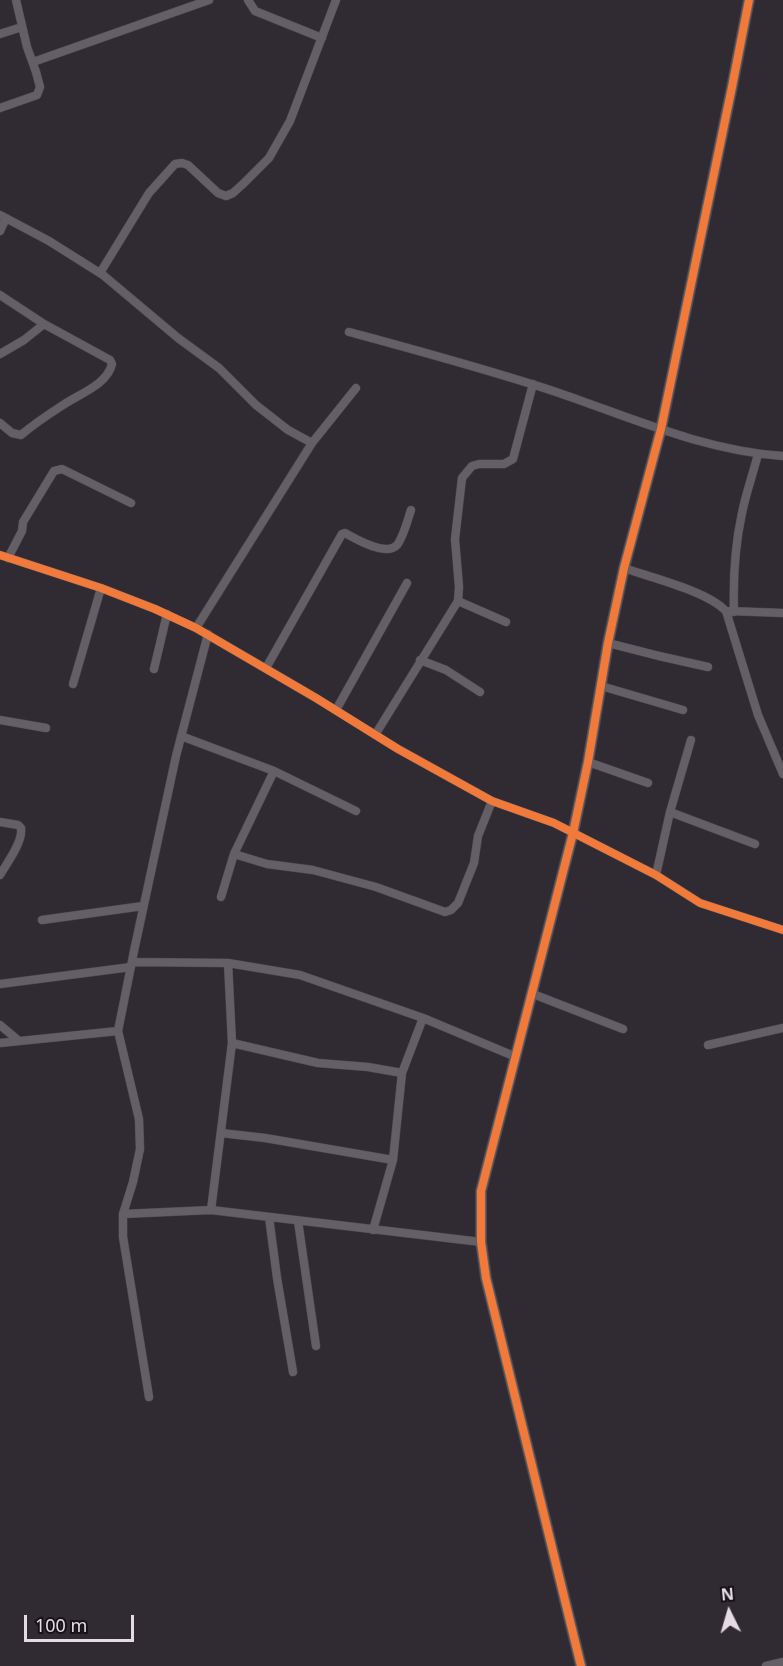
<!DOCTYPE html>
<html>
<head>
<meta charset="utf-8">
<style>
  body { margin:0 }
  #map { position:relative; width:783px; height:1666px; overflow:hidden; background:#302a32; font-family:"Noto Sans",sans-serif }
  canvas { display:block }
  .north { position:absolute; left:699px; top:1582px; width:60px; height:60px; -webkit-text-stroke:4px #171118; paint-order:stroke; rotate:355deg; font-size:16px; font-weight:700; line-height:24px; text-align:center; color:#e4dbe5 }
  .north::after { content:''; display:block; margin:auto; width:21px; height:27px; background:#e4dbe5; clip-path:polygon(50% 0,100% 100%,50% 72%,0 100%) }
  .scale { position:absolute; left:24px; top:1615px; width:110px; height:27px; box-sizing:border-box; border:3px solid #e4dbe5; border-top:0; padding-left:8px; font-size:18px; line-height:21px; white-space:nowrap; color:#e4dbe5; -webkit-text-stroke:4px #171118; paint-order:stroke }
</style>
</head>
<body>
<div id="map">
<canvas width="783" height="1666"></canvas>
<div class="north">N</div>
<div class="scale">100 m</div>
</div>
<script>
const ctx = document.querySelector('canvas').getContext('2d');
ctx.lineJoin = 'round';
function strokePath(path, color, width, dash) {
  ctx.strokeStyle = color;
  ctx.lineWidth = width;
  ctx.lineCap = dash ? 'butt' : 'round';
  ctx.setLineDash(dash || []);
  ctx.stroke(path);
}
const street = new Path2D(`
  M248,0L255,11L322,38
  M0,34L22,27
  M33,62L209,0
  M0,108L37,95L40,87L36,72L27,47L16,0
  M0,215L49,241L103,275L178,338L219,368L256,405L288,430L312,443
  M0,231L6,218
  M100,273L149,193L175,164L182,163L188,165L218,193L226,196L233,193L243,184L269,158L290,121L336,0
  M0,295L44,324L110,360L112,364C107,385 79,394 63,405C49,414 34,424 21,435L12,433L0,423
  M349,332C419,351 490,370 559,393C632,418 705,451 783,456
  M0,354L24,340L44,324
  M0,555L101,588L155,609L196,628L316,698L398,749L492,801L554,823L656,875L700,903L783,930
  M8,558L22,531L23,522L54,471L62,469L131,503
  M624,568C652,578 707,591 726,611L758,715L783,774
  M458,601L506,622
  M730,611L783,613
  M734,612C733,579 735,545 742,513C746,493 753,474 758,454
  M196,628L312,443L356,388
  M608,643L659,656L708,667
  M420,660L446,670L480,692
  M266,668L342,534L345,533C356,539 386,557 397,545C403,538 408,519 411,510
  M154,669L167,614
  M73,684L101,588
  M601,686L683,710
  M336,710L407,583
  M0,720L46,728
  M375,735L458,601L459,587L455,539L462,478L472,466L479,464H504L513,459L533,384
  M181,736L274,771L356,811
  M588,762L648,783
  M670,812L755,844
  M0,822L18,825L21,828C23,842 7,863 0,875
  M234,854L267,864L313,870L376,887L445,912L451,910L458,903L474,863L478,836L492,801
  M656,875L670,812L691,740
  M221,897L234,854L274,771
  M42,920L143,906
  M132,962L228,963L300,975L423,1018L516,1057
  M0,984L131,967
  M533,994L623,1029
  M0,1025L19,1041
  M0,1043L118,1031
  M232,1043L318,1063L368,1067L402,1073
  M708,1045L783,1028
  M221,1133L265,1138L393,1160
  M211,1210L232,1043L228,963
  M123,1214L211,1210L481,1242
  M269,1217L277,1278L293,1372
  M298,1221L316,1346
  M373,1230L393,1160L402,1073L423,1018
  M149,1397L123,1237V1214L133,1182L140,1149L139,1119L118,1031L134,951L176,756L208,634
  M766,1666L783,1662`);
const secondary = new Path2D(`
  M581,1666L486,1278L481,1242V1191L573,833L588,762L608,643L624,568L661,429L732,87L749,0`);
const cycleway = new Path2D(`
  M0,555L101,588L155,609L196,628L316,698L398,749L492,801L554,823L656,875L700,903L783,930
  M581,1666L486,1278L481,1242V1191L573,833L588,762L608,643L624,568L661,429L732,87L749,0`);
strokePath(street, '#4d474e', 9);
strokePath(secondary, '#4d474e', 12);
strokePath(street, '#645f65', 8);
strokePath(secondary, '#645f65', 10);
strokePath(cycleway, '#f17a3a', 8);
</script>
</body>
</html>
